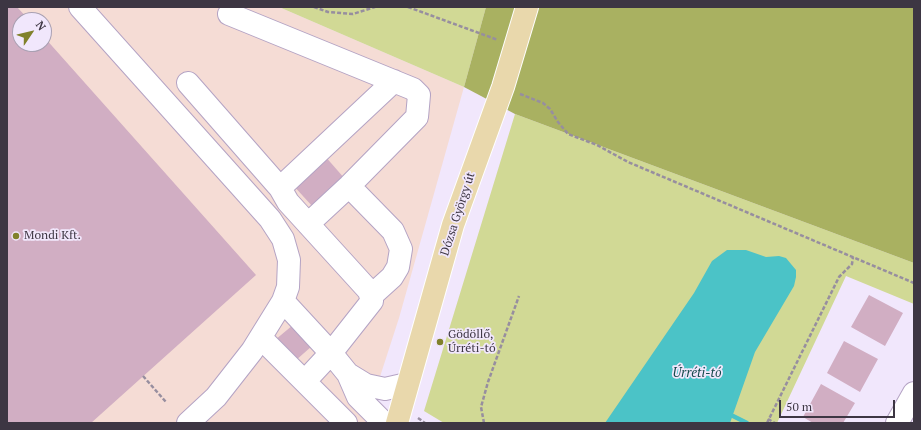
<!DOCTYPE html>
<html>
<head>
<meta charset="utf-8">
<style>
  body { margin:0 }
  #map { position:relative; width:921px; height:430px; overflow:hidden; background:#f1e7fc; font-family:"PT Serif",serif }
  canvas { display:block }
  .frame { position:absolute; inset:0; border:8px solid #3d3643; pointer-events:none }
  .north { position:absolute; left:12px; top:12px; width:40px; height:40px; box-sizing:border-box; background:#f1e7fc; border:1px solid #a9a0b2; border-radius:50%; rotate:55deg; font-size:11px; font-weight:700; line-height:16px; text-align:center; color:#3d3643 }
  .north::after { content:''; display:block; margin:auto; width:14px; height:18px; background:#80812b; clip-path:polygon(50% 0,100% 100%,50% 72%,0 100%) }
  .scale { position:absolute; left:779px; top:400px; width:116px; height:18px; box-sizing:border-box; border:2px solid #3d3643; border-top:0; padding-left:5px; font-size:12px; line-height:14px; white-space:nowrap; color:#3d3643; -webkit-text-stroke:3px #f1e7fc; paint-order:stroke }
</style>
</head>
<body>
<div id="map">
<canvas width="921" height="430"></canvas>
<div class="frame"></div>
<div class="north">N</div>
<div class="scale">50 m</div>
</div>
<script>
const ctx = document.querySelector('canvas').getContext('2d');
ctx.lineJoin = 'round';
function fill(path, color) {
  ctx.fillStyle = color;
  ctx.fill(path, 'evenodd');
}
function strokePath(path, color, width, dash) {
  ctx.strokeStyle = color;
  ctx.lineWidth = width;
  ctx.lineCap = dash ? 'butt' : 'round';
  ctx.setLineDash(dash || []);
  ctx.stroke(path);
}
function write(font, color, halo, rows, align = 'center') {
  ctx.font = font + ' "PT Serif",serif';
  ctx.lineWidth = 3.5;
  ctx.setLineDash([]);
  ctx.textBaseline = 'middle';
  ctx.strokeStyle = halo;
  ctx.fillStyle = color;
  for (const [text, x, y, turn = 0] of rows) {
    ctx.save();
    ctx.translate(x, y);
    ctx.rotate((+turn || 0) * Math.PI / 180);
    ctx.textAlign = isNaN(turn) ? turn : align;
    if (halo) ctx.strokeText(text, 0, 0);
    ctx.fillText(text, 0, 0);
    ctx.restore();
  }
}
const industrial = new Path2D(`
  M7,7H279L464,87L399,318L365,423H7ZM20,20H44V44H20Z`);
const green = new Path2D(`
  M279,7H486L464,87Z
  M515,114L914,263V304L846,276L777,423H444L424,411Z`);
const forest = new Path2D(`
  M486,7H914V263L515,114L464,87Z`);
const water = new Path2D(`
  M727,250H746L766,257L779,256L786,258L796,270V277L794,286L755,352L730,423H605L694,293L712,261Z`);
const stream = new Path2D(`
  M733,416L747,423`);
const building = new Path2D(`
  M7,7H17L29,20H20V44H44V37L256,275L91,423H7Z
  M324,155L345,179L313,207L292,184Z
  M869,295L903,313L885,346L851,327Z
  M293,325L312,346L295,361L275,340Z
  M844,341L878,359L860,392L827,373Z
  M821,384L855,403L843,423H813L803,417Z`);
const path = new Path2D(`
  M314,7L328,12L353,14L375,7
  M408,7L498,40
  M520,94L543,103L550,109L558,122L568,134L597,145L628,162L914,283
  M143,376L166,402
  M418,418L425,423
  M768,419L775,423
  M484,423L481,407L488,382L519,296
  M767,423L839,277L852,264L853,257`);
const minor = new Path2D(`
  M80,7L270,219L283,239L289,260L288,287L283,301L252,351L216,397L188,423
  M229,14L413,89L419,95L417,117L349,186L308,224
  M188,83L280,188L288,202L369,291L372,301L331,353L305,381
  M349,186L393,231L401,249L398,267L392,277L371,296
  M280,188L394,81
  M283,301L331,353L348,374L366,385L385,389L407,384
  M261,338L346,423
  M348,374L358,397L384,423
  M897,423L914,393`);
const major = new Path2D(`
  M397,423L453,225L503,87L527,7`);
const markers = [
  [16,236,4,"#80812b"],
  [440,342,4,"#80812b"]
];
const streetNames = [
  ["Dózsa György út",458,214,-72]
];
const poiNames = [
  ["Mondi Kft.",24,236],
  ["Gödöllő,",448,335],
  ["Úrréti-tó",448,349]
];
const waterNames = [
  ["Úrréti-tó",697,373]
];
fill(industrial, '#f5dcd5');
fill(green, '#d1d995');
fill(forest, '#a9b161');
fill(water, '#4bc3c7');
strokePath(stream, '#4bc3c7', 4.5);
fill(building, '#d1aec3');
strokePath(minor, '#b4a3c4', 24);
strokePath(major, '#fff', 24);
strokePath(path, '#978e9f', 2.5, [4, 2]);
strokePath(minor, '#fff', 22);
strokePath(major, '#e9d8ac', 22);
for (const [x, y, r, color] of markers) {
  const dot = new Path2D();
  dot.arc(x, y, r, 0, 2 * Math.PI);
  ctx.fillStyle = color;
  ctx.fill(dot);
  strokePath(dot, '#f1e7fc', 1.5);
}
write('12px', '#3d3643', '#f1e7fc', streetNames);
write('12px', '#3d3643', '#f1e7fc', poiNames, 'left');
write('italic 13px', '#14494b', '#f1e7fc', waterNames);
</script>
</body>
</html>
